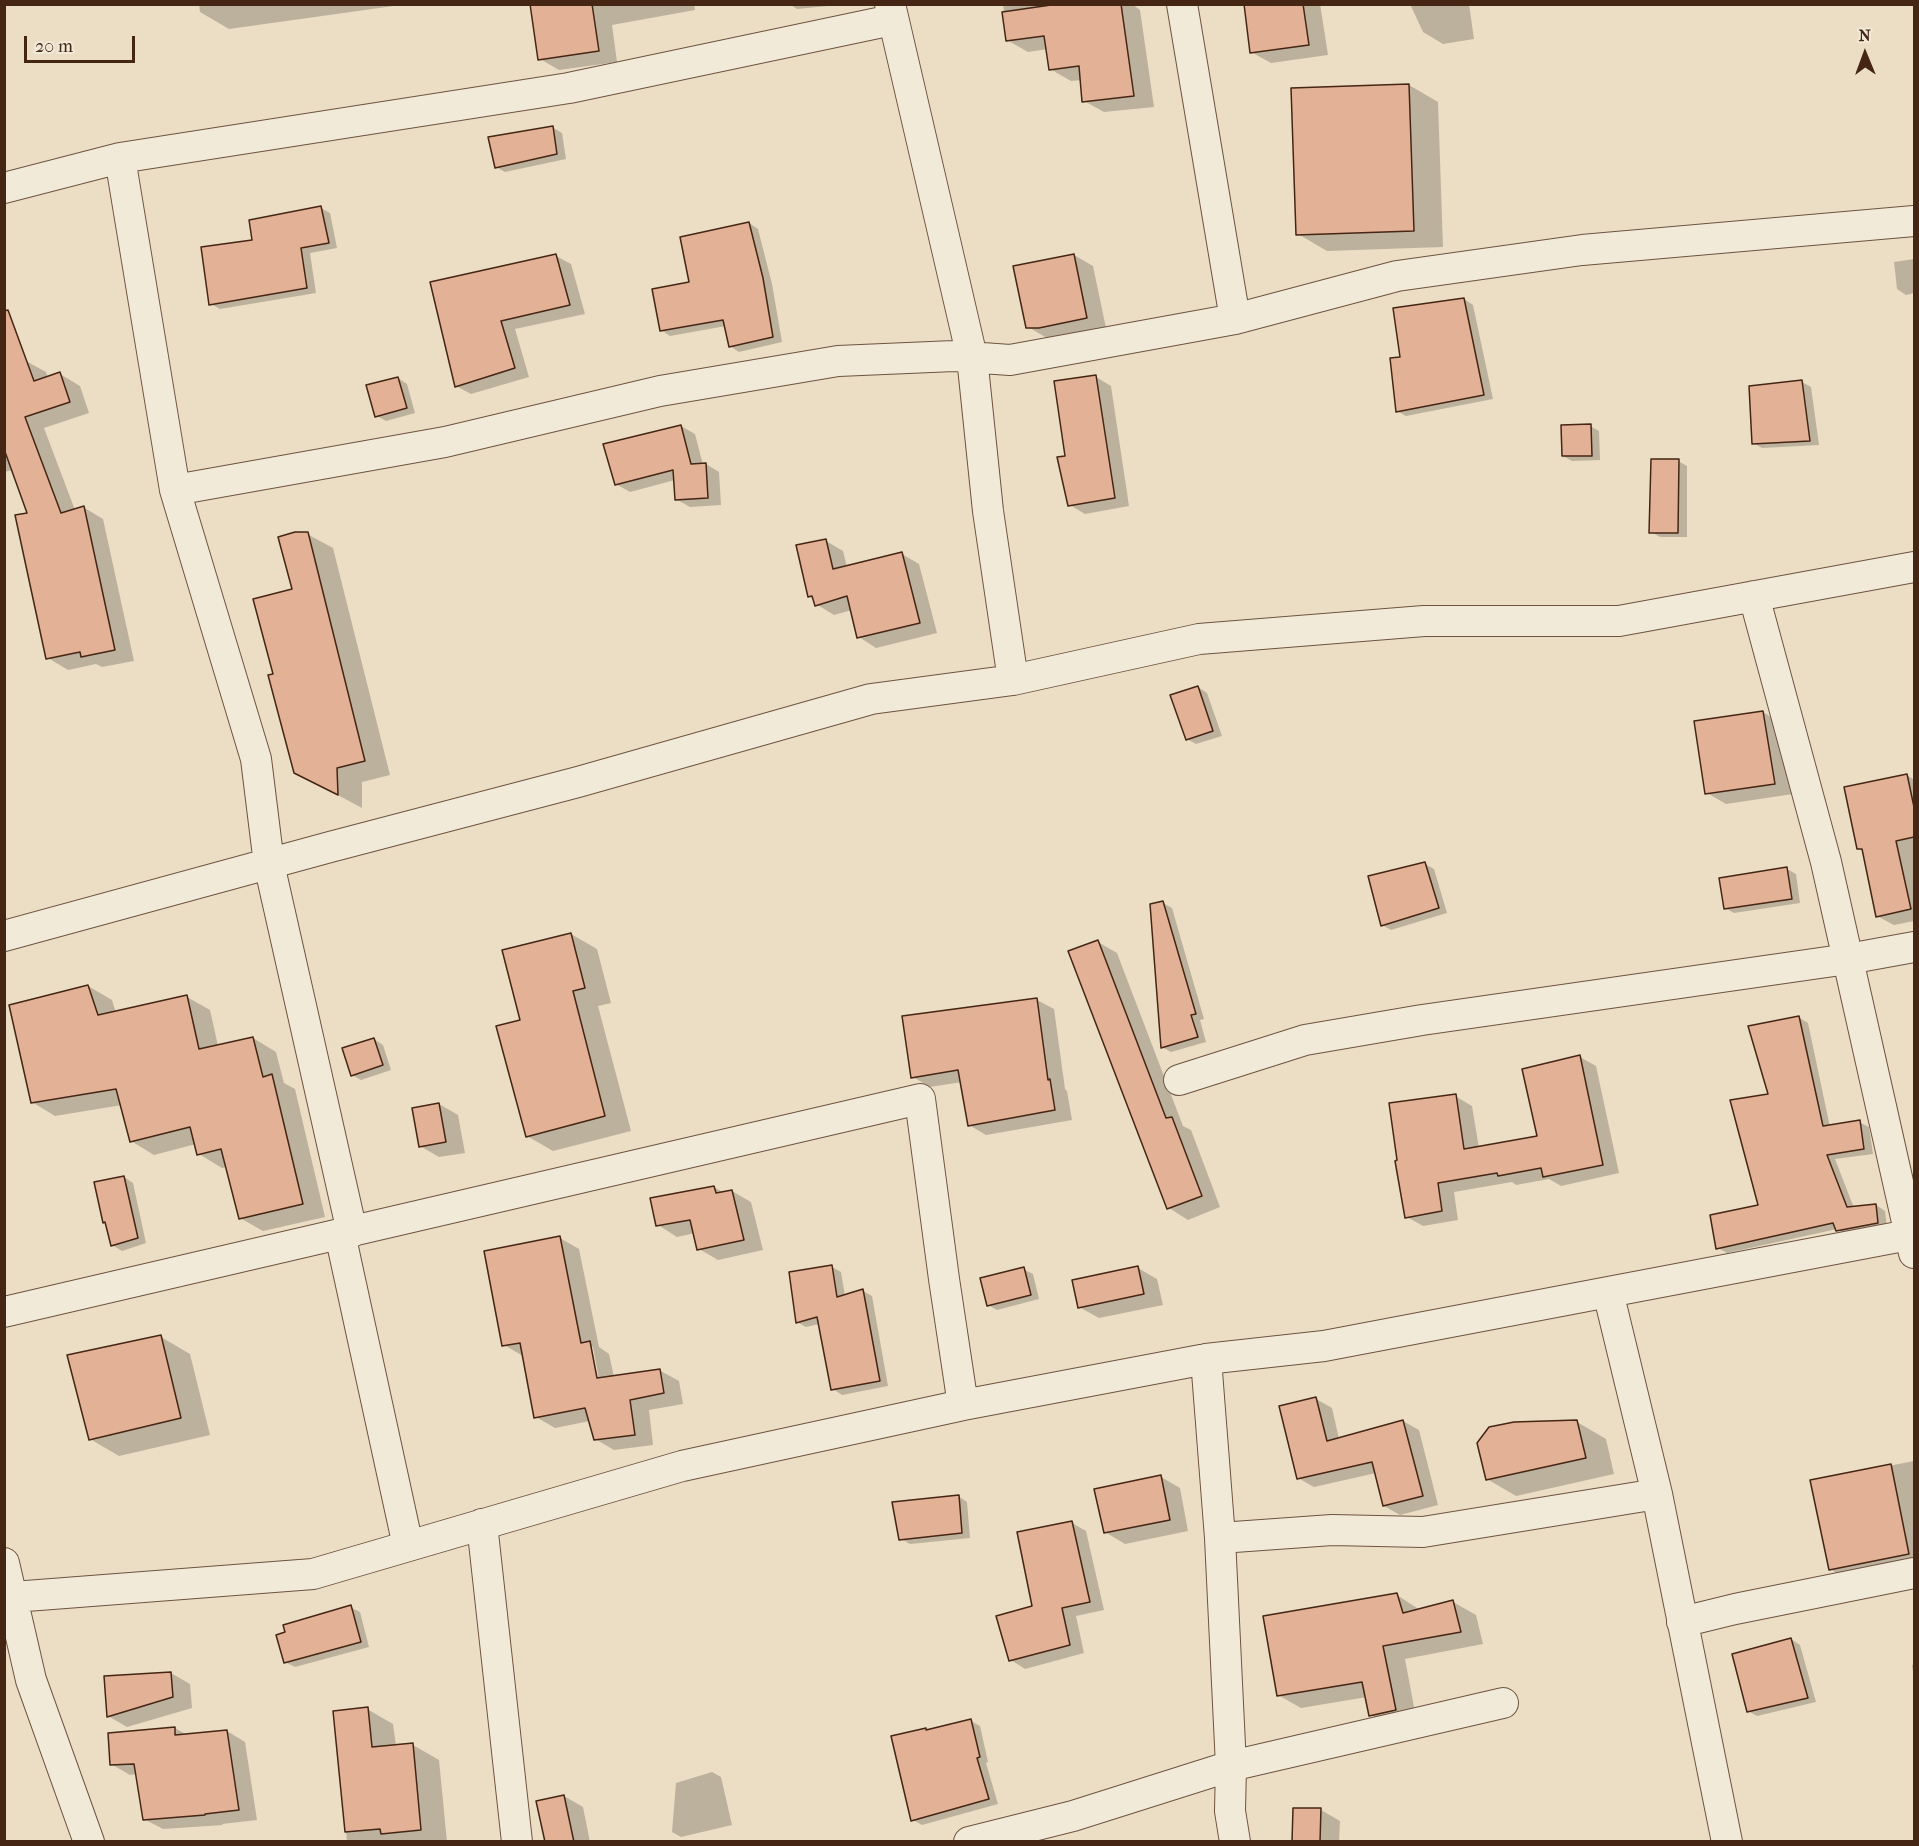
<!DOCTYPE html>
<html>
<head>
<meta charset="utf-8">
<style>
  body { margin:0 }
  #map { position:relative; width:1919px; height:1846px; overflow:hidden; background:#ebdec4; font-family:"IM FELL French Canon",serif }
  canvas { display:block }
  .frame { position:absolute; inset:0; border:6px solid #452514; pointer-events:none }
  .north { position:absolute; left:1835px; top:24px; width:60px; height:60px; -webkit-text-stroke:4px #f2ead9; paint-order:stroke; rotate:359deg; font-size:16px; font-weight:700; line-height:24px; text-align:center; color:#452514 }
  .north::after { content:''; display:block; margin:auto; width:21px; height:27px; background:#452514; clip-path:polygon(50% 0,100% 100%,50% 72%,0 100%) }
  .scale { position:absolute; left:24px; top:36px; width:111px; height:27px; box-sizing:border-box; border:3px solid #452514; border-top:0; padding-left:8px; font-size:18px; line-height:21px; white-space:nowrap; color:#452514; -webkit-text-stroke:4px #f2ead9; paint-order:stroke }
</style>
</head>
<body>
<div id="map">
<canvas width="1919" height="1846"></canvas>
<div class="frame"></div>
<div class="north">N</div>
<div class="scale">20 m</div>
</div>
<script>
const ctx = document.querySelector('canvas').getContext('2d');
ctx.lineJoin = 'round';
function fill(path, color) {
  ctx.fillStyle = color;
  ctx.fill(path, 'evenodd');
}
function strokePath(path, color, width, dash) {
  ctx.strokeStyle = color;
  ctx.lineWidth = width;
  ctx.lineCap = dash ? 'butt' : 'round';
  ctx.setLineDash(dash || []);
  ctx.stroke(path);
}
const shadow = new Path2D(`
  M199,4H408L229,29L200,12Z
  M532,4H694L695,10L612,25L617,62L559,70L540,59Z
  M789,4H849L797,9Z
  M1003,4H1132L1140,10L1154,107L1104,112L1084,101L1082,80L1071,81L1050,69L1048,49L1028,52L1007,40Z
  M1245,4H1320L1328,55L1271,63L1251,52Z
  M1410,4H1469L1474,39L1443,44L1423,32Z
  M1409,85L1438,102L1443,247L1327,251L1298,234Z
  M552,127L562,133L566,159L505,172L496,167Z
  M321,208L330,213L337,248L310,253L316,293L220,309L211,304L253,241Z
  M749,223L758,229L772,284L782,342L739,352L730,346L726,326L670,336L661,330L691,283Z
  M1074,255L1093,266L1106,328L1047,338L1028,327Z
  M556,256L571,264L585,314L515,329L529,377L471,394L456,386L432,283Z
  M1914,259V293L1906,295L1897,289L1894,262Z
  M1464,299L1473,305L1493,399L1406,416L1397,411L1401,359Z
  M26,361L46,372L48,378L60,374L80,386L89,413L44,428L75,510L83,507L103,519L134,661L102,667L96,664L68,670L48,658L29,514L13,470L4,472V404Z
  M1096,377L1111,386L1129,506L1085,514L1070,505L1067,457Z
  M398,378L407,384L415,413L386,421L377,416Z
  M1802,382L1811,387L1819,445L1762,448L1753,443Z
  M681,426L695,434L703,465L706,464L719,472L721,505L690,507L676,499L675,480L630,492L616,484Z
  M1590,426L1599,431L1600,460L1572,461L1563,456Z
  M1678,461L1687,466V537H1660L1651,532Z
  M307,534L333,548L390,775L362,782V808L295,772L294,590Z
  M826,541L843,551L847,567L902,554L919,564L937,633L876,648L859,637L852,610L834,615L816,604L814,599L809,596Z
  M1198,687L1207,693L1222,736L1196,744L1187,739Z
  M1763,712L1782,724L1793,794L1726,804L1707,793Z
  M1907,775L1914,780V921L1894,925L1877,916L1864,851L1859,849Z
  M1425,864L1434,869L1447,913L1391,930L1382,925Z
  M1787,869L1796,874L1800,903L1734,913L1725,908Z
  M1163,903L1172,908L1204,1019L1200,1020L1206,1042L1171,1052L1162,1047Z
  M571,934L597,949L611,1003L598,1006L631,1131L553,1151L527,1136L522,1021Z
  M1098,942L1117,953L1183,1126L1191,1130L1220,1207L1188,1220L1169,1208L1070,952Z
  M88,986L112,1000L116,1013L187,997L210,1010L218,1046L253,1038L276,1052L284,1083L295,1089L325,1217L263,1231L240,1218L227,1167L222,1168L199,1154L196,1144L154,1155L131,1141L122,1105L55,1116L32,1102Z
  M1037,1000L1054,1009L1065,1089L1067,1091L1072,1120L986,1135L969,1125L962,1082L930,1087L913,1077Z
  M1798,1017L1808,1023L1830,1127L1859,1122L1869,1127L1873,1154L1835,1159L1854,1208L1876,1205L1885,1211L1887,1228L1847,1236L1837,1229L1727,1253L1718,1248L1760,1206L1770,1096Z
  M374,1039L383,1045L391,1070L361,1080L352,1075Z
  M1580,1057L1596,1066L1619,1173L1561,1186L1549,1179L1516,1185L1512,1182L1454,1192L1458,1220L1423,1226L1407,1217L1455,1096L1472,1106L1479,1148L1539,1137Z
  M439,1104L458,1115L465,1153L439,1157L420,1146Z
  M124,1177L133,1183L146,1243L122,1251L112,1245L107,1223L104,1222Z
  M714,1187L724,1193L732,1191L751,1202L763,1250L718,1260L699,1249L695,1233L677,1237L658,1225Z
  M560,1238L579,1249L599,1347L609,1354L614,1377L659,1370L679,1381L683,1404L649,1410L653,1445L614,1450L595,1439L590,1421L555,1428L536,1417L523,1356L504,1345ZM590,1347H593L600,1385L597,1386Z
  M832,1267L841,1272L845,1296L863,1291L872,1296L888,1386L842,1395L833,1389L819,1324L806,1327L797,1322Z
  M1138,1268L1157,1279L1163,1305L1099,1318L1079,1307Z
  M1023,1269L1033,1274L1039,1299L997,1310L988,1305Z
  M161,1337L190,1354L210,1435L119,1456L90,1439Z
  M1316,1399L1332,1408L1339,1439L1403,1421L1419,1430L1438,1505L1400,1515L1384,1506L1376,1473L1314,1487L1298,1478Z
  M1577,1422L1606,1439L1614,1474L1516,1496L1487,1479Z
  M1914,1461V1572L1855,1584L1830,1569L1812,1481Z
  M1161,1477L1180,1488L1188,1531L1125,1544L1105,1532Z
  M958,1496L967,1502L970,1538L910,1544L901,1539Z
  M1072,1523L1086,1531L1104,1610L1076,1616L1084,1653L1025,1669L1011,1660Z
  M1397,1595L1420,1610L1453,1602L1476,1615L1483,1644L1405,1659L1417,1723L1393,1728L1371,1715L1367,1697L1301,1708L1278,1695Z
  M350,1607L360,1612L369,1647L295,1667L285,1662Z
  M1791,1639L1800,1645L1816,1702L1757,1716L1748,1711Z
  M1914,1664V1679L1912,1665Z
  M171,1673L190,1684L192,1708L127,1727L108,1716Z
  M367,1709L393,1724L396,1746L413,1745L439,1760L447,1842H347L335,1712Z
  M971,1721L980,1726L988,1762L986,1763L998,1804L922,1825L913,1820L925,1729L929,1731Z
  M175,1728L187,1735L227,1731L245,1742L257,1820L222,1824L223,1825L163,1829L144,1819L137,1774L130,1775L111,1764Z
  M712,1772L721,1777L732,1825L681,1837L672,1832L676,1783Z
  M564,1796L583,1807L590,1842H546Z
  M1321,1810L1340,1821L1339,1842H1293Z`);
const building = new Path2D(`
  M530,4H592L599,51L538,60Z
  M1058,4H1121L1134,96L1082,102L1079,66L1049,70L1044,36L1006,41L1002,12Z
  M1244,4H1303L1309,45L1250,53Z
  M1409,84L1414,231L1296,235L1291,88Z
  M553,126L557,154L495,168L488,137Z
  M321,206L329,243L301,248L307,288L209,305L201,247L252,240L249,220Z
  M749,222L763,278L773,337L729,347L723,320L660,331L652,289L689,282L680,237Z
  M556,254L570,305L501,321L515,368L455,387L430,282Z
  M1074,254L1087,318L1039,328H1026L1013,266Z
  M1464,298L1484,395L1396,412L1390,358L1400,357L1393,308Z
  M8,310L34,381L60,372L70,402L25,417L61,513L84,506L115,650L81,657L80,652L46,659L15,515L27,513L4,449V311Z
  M1096,375L1115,498L1068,506L1057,457L1065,456L1054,381Z
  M398,377L407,408L375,417L366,385Z
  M1802,380L1810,441L1752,444L1749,386Z
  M1591,424L1592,456H1562L1561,425Z
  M681,425L691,464L706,463L708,498L675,500L673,470L615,485L603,444Z
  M1651,459H1679L1678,533H1649Z
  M295,532H308L365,761L337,768L338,795L294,773L268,675L273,674L253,599L292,589L278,537Z
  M826,539L833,569L902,552L920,623L857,638L847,596L815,606L812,596L808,597L796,545Z
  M1198,686L1213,731L1186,740L1170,695Z
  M1763,711L1775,784L1705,794L1694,721Z
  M1907,774L1914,807V837L1896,841L1911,909L1876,917L1862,849H1857L1844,787Z
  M1425,862L1439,908L1381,926L1368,876Z
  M1787,867L1792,899L1724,909L1719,878Z
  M1163,901L1196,1014L1191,1015L1198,1037L1161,1048L1150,904Z
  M571,933L585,988L573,991L605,1116L526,1137L496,1026L520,1020L502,950Z
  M1098,940L1166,1118L1172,1117L1202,1196L1167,1209L1068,951Z
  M88,985L98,1015L187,995L199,1049L253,1037L263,1077L272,1074L303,1204L239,1219L221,1149L197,1155L190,1127L130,1142L116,1089L31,1103L9,1005Z
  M1037,998L1048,1080L1050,1079L1055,1110L968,1126L958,1070L911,1078L902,1016Z
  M1799,1016L1823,1126L1860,1120L1864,1149L1827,1155L1847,1207L1876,1204L1878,1223L1836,1231L1833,1223L1716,1249L1710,1215L1758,1205L1730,1100L1768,1094L1748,1026Z
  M374,1038L383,1065L351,1076L342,1048Z
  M1580,1055L1603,1165L1543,1177L1541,1168L1498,1176L1497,1173L1438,1183L1442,1211L1405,1218L1395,1161L1397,1160L1389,1103L1456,1094L1464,1149L1537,1136L1522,1069Z
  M439,1103L446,1142L419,1147L412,1108Z
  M124,1176L138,1238L111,1246L105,1222L103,1223L94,1182Z
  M714,1186L716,1193L732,1190L744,1240L697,1250L690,1220L656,1226L650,1198Z
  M560,1236L581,1343L590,1341L597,1378L660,1369L664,1393L630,1400L635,1435L594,1440L585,1408L534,1418L520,1343L502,1346L484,1251Z
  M832,1265L837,1297L863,1289L880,1381L831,1390L817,1317L796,1323L789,1272Z
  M1138,1266L1144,1294L1078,1308L1072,1280Z
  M1024,1267L1031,1295L987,1306L980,1278Z
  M161,1335L181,1418L89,1440L67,1355Z
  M1316,1397L1327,1441L1403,1420L1423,1496L1383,1506L1372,1462L1297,1479L1279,1406Z
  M1577,1420L1586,1458L1486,1480L1477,1443L1489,1427L1514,1422Z
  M1891,1464L1909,1554L1829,1570L1810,1480Z
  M1161,1475L1170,1520L1104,1533L1094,1489Z
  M959,1495L962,1533L899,1540L892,1502Z
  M1072,1521L1090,1602L1062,1608L1070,1645L1009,1661L996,1616L1032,1606L1017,1532Z
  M1397,1593L1403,1613L1453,1600L1461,1632L1383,1646L1396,1710L1369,1716L1362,1682L1277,1696L1263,1616Z
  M351,1605L361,1642L284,1663L276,1635L285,1632L283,1625Z
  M1791,1638L1808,1698L1747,1712L1732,1654Z
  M171,1672L173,1697L107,1717L104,1676Z
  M368,1707L372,1747L413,1743L421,1830L381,1834L380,1829L345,1832L333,1711Z
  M971,1719L980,1757L977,1758L989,1799L911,1821L891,1736L926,1728V1730Z
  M175,1727V1735L227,1730L239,1810L205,1814V1815L143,1820L134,1764L110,1765L108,1733Z
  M564,1795L574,1842H545L536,1801Z
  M1293,1808H1321L1320,1842H1292Z`);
const street = new Path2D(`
  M890,4L972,357L988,511L1013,680
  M1182,4L1235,319
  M120,158L175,490L256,759L269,864L352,1232
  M4,188L120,158L569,88L892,20
  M175,490L445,442L660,391L838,361L954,356L1010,360L1235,319L1397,276L1582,250L1914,221
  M1754,596L1826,862L1914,1253
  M4,936L330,847L578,782L871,699L1013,680L1199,639L1424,621H1619L1914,567
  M1179,1080L1305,1040L1422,1020L1848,959L1914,947
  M340,1234L408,1546
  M1608,1292L1657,1494L1727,1842
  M4,1312L920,1099L944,1279L963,1405
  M1206,1359L1220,1538L1231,1766L1230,1811L1235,1842
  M482,1524L517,1842
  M1220,1538L1332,1530L1423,1532L1657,1494
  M4,1563L31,1680L89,1842
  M13,1597L313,1574L682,1466L963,1405L1206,1359L1324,1346L1914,1234
  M1682,1622L1735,1609L1914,1573
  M969,1842L1073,1816L1231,1766L1503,1703`);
fill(shadow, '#0003');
fill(building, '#e3b195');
strokePath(building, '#452514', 1.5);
strokePath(street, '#6e5340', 32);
strokePath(street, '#f2ead9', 30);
</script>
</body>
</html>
